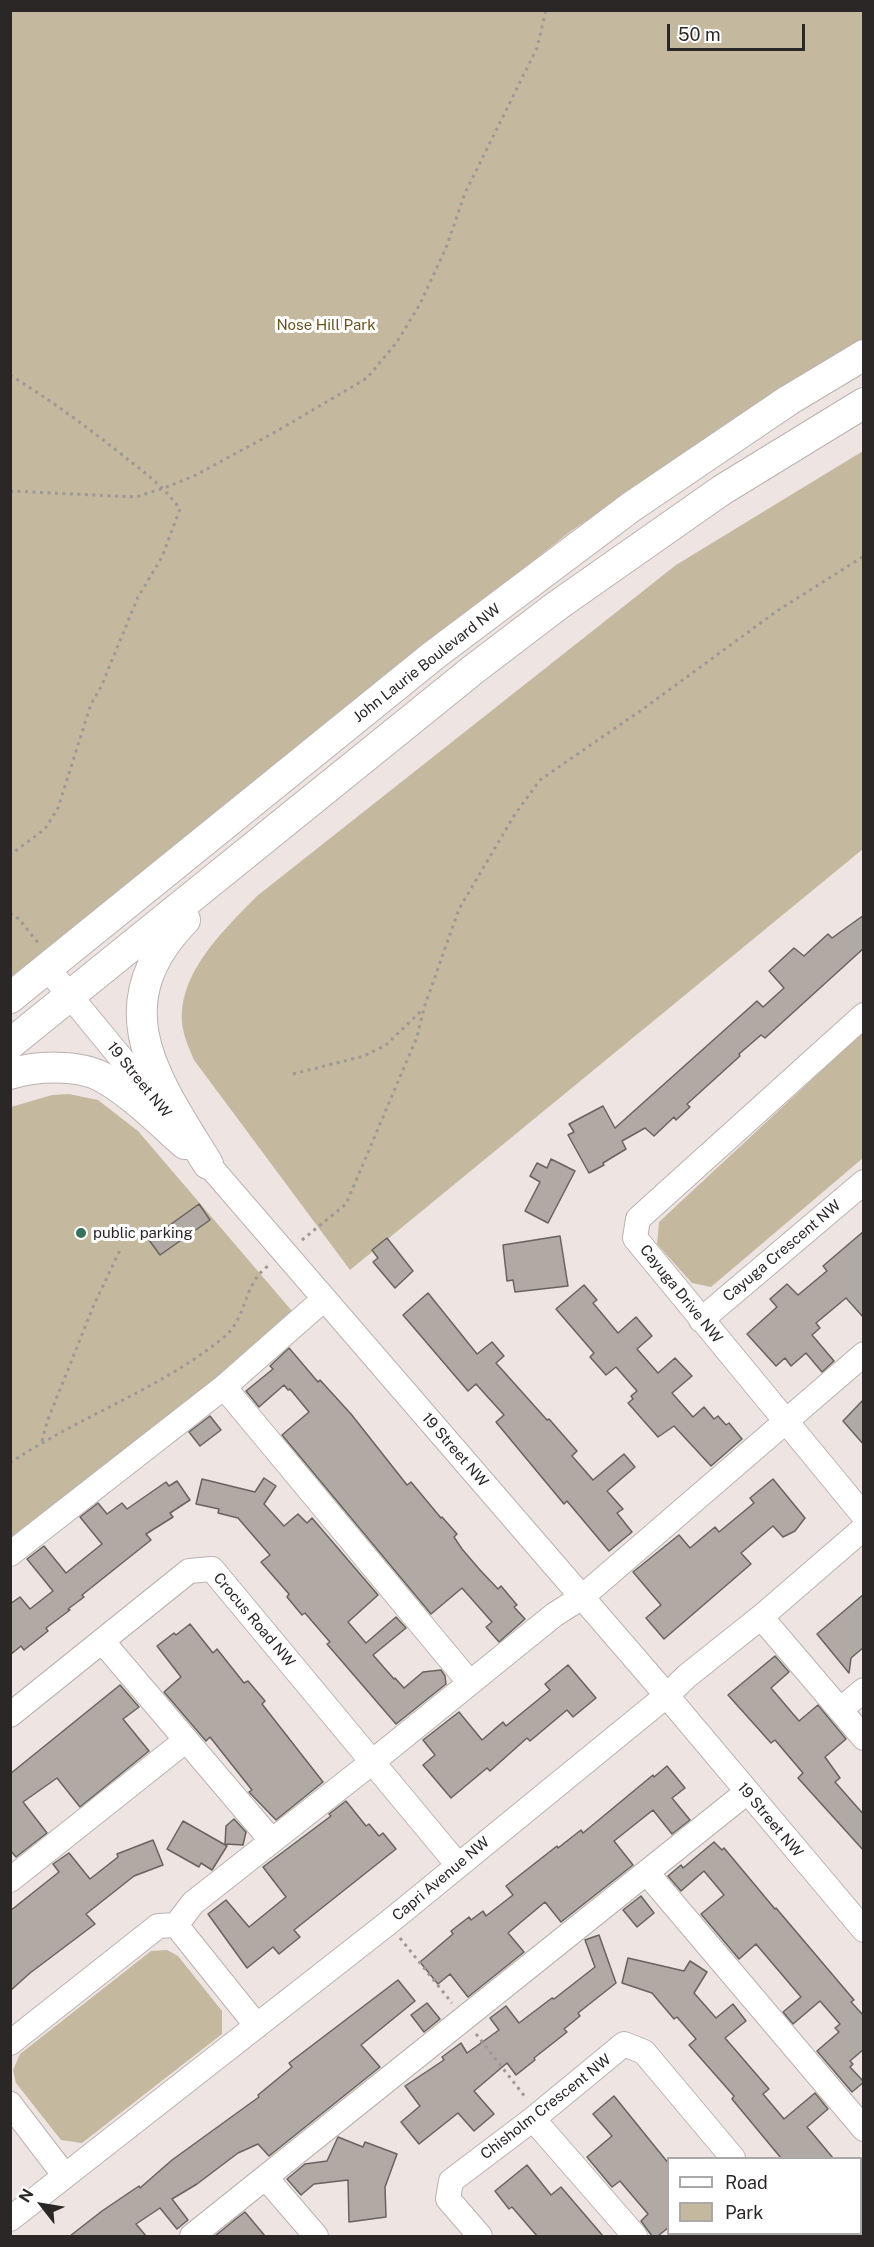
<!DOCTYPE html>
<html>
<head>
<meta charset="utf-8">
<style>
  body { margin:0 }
  #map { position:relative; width:874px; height:2247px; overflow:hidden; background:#eee4e2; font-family:"Public Sans",sans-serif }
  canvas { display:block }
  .frame { position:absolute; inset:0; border:12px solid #2b2726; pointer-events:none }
  .legend { position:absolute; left:667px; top:2157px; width:195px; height:78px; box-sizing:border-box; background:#fff; border:2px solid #aaa9a8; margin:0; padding:8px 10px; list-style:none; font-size:18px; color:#2b2726 }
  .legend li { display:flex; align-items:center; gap:12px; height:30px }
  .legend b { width:30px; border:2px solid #aaa9a8 }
  .north { position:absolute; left:12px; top:2175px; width:60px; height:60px; -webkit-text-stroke:4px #fff; paint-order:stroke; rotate:301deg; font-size:16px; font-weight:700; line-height:24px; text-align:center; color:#2b2726 }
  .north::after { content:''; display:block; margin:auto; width:21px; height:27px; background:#2b2726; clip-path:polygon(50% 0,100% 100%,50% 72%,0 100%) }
  .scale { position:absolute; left:667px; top:24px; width:138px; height:27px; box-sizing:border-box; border:3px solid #2b2726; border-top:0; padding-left:8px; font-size:18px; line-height:21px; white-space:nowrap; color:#2b2726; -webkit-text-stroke:4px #fff; paint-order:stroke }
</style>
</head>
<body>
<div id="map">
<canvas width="874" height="2247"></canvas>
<div class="frame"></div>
<ul class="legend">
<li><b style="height:8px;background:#fff"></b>Road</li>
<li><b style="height:16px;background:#c4b99f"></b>Park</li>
</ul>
<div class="north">N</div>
<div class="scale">50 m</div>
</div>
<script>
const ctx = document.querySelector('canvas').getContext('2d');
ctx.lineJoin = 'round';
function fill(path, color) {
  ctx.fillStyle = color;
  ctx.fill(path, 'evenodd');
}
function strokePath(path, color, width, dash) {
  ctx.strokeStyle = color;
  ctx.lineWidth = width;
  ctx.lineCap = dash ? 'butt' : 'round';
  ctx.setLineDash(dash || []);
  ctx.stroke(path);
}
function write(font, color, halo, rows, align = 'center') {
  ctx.font = font + ' "Public Sans",sans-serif';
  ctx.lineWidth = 6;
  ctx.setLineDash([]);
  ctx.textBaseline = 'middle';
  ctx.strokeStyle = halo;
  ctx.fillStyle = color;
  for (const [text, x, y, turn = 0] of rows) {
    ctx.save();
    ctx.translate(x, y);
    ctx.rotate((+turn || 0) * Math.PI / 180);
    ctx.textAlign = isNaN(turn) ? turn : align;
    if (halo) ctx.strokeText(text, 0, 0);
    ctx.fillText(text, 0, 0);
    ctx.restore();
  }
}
const green = new Path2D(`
  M11,11H863V340L571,531L299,746L11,984Z
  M863,451V849L350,1270L194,1060C190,1050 185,1040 183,1029C174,976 224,930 257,896L676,565Z
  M863,1032V1158L711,1287L692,1283L657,1244L659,1222Z
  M69,1094L98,1100L138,1131L298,1318L11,1547V1107L52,1095Z
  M167,1950L178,1956L222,2011V2034L82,2143L61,2140L16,2083L13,2070L20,2054L151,1951Z`);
const building = new Path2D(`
  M864,915V948L765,1038L761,1035L739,1054L740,1056L687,1104L690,1107L676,1120L674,1117L654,1136L645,1128L622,1141L626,1149L603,1163L604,1165L589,1173L568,1135L574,1132L569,1124L603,1106L615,1128L757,1001L763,1007L784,988L769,971L794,948L804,956L828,934L832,938Z
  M551,1159L575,1171L548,1223L525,1211L540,1182L530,1176L537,1163L547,1168Z
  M199,1204L210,1220L160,1255L149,1240Z
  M864,1231V1318L846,1298L816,1323L820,1328L812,1335L834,1361L822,1372L806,1353L791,1366L785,1358L776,1366L747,1334L777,1307L770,1299L787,1284L798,1295L827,1271L823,1266Z
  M560,1236L568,1286L515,1292L513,1280L507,1281L503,1245Z
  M387,1238L413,1271L395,1288L373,1262L378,1258L372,1250Z
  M584,1285L597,1300L593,1303L618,1333L636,1317L652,1336L637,1349L658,1373L675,1358L692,1376L672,1393L693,1417L704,1407L714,1419L718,1416L726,1425L729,1423L742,1439L711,1466L674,1426L658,1437L628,1403L633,1399L631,1396L637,1391L616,1367L606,1375L590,1357L594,1353L556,1309Z
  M428,1293L477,1354L492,1342L504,1356L496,1363L547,1420L549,1419L577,1451L572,1456L593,1480L624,1454L635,1467L607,1491L623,1509L617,1513L632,1532L609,1551L567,1501L564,1504L496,1422L504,1415L476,1384L468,1391L403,1315Z
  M289,1348L318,1382L320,1380L351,1414L407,1485L411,1482L441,1518L442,1517L457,1534L454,1537L462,1549L480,1570L498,1589L501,1586L517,1605L514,1607L525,1619L499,1642L486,1627L492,1622L462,1588L431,1614L282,1435L309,1412L290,1389L288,1390L284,1385L259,1407L246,1391L273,1369L270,1366Z
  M864,1399V1445L843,1421Z
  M210,1416L221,1430L200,1446L189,1432Z
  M264,1478L276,1486L264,1504L284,1526L298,1514L307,1523L312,1518L378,1595L348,1622L366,1643L396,1617L406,1628L373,1655L394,1679L395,1678L404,1688L423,1672L441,1670L445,1676L446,1684L396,1724L327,1644L330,1642L305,1613L302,1615L287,1597L289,1594L261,1562L270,1555L238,1518L218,1513L219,1509L196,1504L202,1479L255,1492Z
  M773,1479L805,1518L795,1531L783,1537L773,1526L741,1553L751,1564L664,1639L646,1618L661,1605L633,1572L679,1535L690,1548L715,1527L719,1532L754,1503L750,1498Z
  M177,1481L190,1500L170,1513L173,1517L146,1534L151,1540L82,1595L84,1597L68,1609L70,1610L46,1628L48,1631L24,1650L21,1646L10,1655V1604L20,1597L30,1609L53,1591L27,1559L44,1546L66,1573L102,1544L80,1517L98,1503L107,1514L122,1503L127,1509L166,1482L169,1486Z
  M864,1594V1647L851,1658L849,1673L817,1634Z
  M190,1624L213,1653L217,1649L244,1683L248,1681L265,1701L262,1704L323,1782L276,1820L249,1792L252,1790L210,1737L206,1741L164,1692L181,1677L157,1646L174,1633L176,1635Z
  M775,1656L789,1672L771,1688L799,1721L818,1705L846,1739L825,1757L840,1778L835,1782L864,1815V1851L798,1778L803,1773L775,1740L771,1743L728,1695Z
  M568,1665L596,1698L573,1717L567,1710L530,1741L527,1738L490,1771L487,1768L451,1798L423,1765L435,1755L423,1740L459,1712L482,1740L503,1722L506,1726L550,1690L545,1684Z
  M120,1685L139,1707L123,1719L149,1751L80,1807L57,1778L23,1802L47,1833L16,1857L10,1850V1774Z
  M667,1766L685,1788L672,1798L690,1820L672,1834L653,1810L614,1841L633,1865L561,1922L545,1902L508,1933L524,1952L468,1997L450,1974L438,1984L420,1962L453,1934L451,1931L469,1917L471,1920L483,1911L486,1916L513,1895L506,1886L557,1846L558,1848L581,1830L583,1833L653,1775L654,1777Z
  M346,1801L366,1826L369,1824L379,1836L383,1833L396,1849L294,1930L300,1937L279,1954L273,1947L247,1968L208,1914L226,1900L249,1927L286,1897L263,1867L331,1816L329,1814Z
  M234,1819L246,1832L243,1845L225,1844L226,1826Z
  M183,1821L227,1846L212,1870L201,1863L199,1867L167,1849Z
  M153,1840L163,1865L134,1876L86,1914L95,1924L30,1973L10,1991V1911L59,1872L53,1864L69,1853L90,1879L118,1857L117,1854Z
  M714,1842L722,1850L724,1848L775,1909L776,1908L854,2000L851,2002L864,2016V2049L850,2061L853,2064L850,2067L864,2082L852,2092L817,2051L839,2032L835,2028L840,2024L820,2001L793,2024L783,2012L801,1997L756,1944L739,1959L701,1914L724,1895L704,1871L681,1891L668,1876L681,1865L683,1868Z
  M641,1896L654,1913L637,1927L623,1910Z
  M599,1935L616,1983L578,2013L580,2016L564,2029L567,2032L534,2058L535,2060L516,2075L507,2063L474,2091L494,2114L474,2131L458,2113L419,2144L401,2122L420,2106L405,2086L444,2060L442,2057L461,2043L467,2053L499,2030L490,2018L506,2006L519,2023L552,1998L554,1999L595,1967L585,1940Z
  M628,1958L684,1971L690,1961L707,1972L694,1993L716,2018L733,2004L746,2021L725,2038L769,2089L763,2094L784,2119L815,2093L828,2109L807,2127L833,2158H781L732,2099L734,2096L689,2045L696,2039L677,2017L674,2019L652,1993L622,1983Z
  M398,1980L415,2001L361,2045L380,2067L269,2156L258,2144L238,2153L197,2184L172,2199L188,2220L177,2229L160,2208L136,2224L146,2236H70L102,2211L139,2186L140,2188L172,2160L259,2097L258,2095L292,2067L289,2063Z
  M427,2003L440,2019L424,2032L411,2015Z
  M614,2096L669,2164V2227L658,2236H652L641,2221L648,2214L620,2181L612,2187L587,2157L612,2136L593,2114Z
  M338,2137L363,2147L365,2142L397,2154L385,2187L386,2217L349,2222L348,2180L314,2184L301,2195L287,2179L305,2164L327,2161Z
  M527,2165L551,2195L561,2187L603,2236H537L512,2207L509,2209L495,2191Z
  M245,2212L265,2236H215L237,2218Z`);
const path = new Path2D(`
  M10,375C47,398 82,423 116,450C141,470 161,483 180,509L162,557L138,597L101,687L91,704L58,808L45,829L10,855
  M10,491L136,497L164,488L194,476L277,431L367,378L397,342L420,304L446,248L465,193L537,48L546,10
  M10,913L19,919L39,944
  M293,1074L364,1056L386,1045L423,1009
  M302,1240L346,1204L417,1037L424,1008L459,909L515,814L540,780L643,709L777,611L864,556
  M42,1441L47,1422L93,1307L121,1248
  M10,1463C78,1417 160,1389 223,1338C248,1318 242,1285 268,1266
  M400,1938L452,2003
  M476,2034L526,2098`);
const minor = new Path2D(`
  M47,968L169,1116
  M864,1015L638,1219L635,1238L864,1516
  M196,1150L651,1677L864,1930
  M701,1320L864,1182
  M224,1387L470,1683
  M10,1554L224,1387L324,1299
  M761,1617L864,1738
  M102,1641L272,1841
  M840,1710L864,1690
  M10,1715L189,1571L212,1569L458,1865
  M647,1873L864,2129
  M10,1880L185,1741
  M176,1925L193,1903L371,1763L554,1615L582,1597L864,1354
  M10,2043L158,1926L176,1925L257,2026
  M10,2104L65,2176
  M533,2119L635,2236
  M266,2178L316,2236
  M10,2219L388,1923L666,1696L687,1676L761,1617L864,1528
  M795,2234L798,2236
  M192,2236L747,1792
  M480,2236L448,2199L451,2181L533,2119L624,2044L644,2052L733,2158`);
const major = new Path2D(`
  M185,920C101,1007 156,1079 208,1164
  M10,998L434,655L631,507L789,400L864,355
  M10,1044L474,669L558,605L722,490L864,403
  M10,1074C35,1066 78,1064 102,1077C129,1091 161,1123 185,1144`);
const markers = [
  [81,1233,6,"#36715b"]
];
const parkNames = [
  ["Nose Hill Park",326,325]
];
const streetNames = [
  ["John Laurie Boulevard NW",427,663,-38],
  ["19 Street NW",139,1080,51],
  ["Cayuga Crescent NW",782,1251,-40],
  ["Cayuga Drive NW",681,1294,51],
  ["19 Street NW",455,1450,49],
  ["Crocus Road NW",254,1620,50],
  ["19 Street NW",770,1820,50],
  ["Capri Avenue NW",441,1879,-40],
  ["Chisholm Crescent NW",546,2107,-38]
];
const poiNames = [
  ["public parking",93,1233]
];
fill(green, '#c4b99f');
fill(building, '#b1aaa4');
strokePath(building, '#69635e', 1.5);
strokePath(minor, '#bbb2b0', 26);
strokePath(major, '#bbb2b0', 32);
strokePath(path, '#9f9896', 3, [3, 4.5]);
strokePath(minor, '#fff', 24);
strokePath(major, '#fff', 30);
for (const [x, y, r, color] of markers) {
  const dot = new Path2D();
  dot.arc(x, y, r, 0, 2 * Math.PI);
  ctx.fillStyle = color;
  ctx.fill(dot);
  strokePath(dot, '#fff', 2);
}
write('15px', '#695421', '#fff', parkNames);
write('15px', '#2b2726', '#fff', streetNames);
write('15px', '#2b2726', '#fff', poiNames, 'left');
</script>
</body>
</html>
